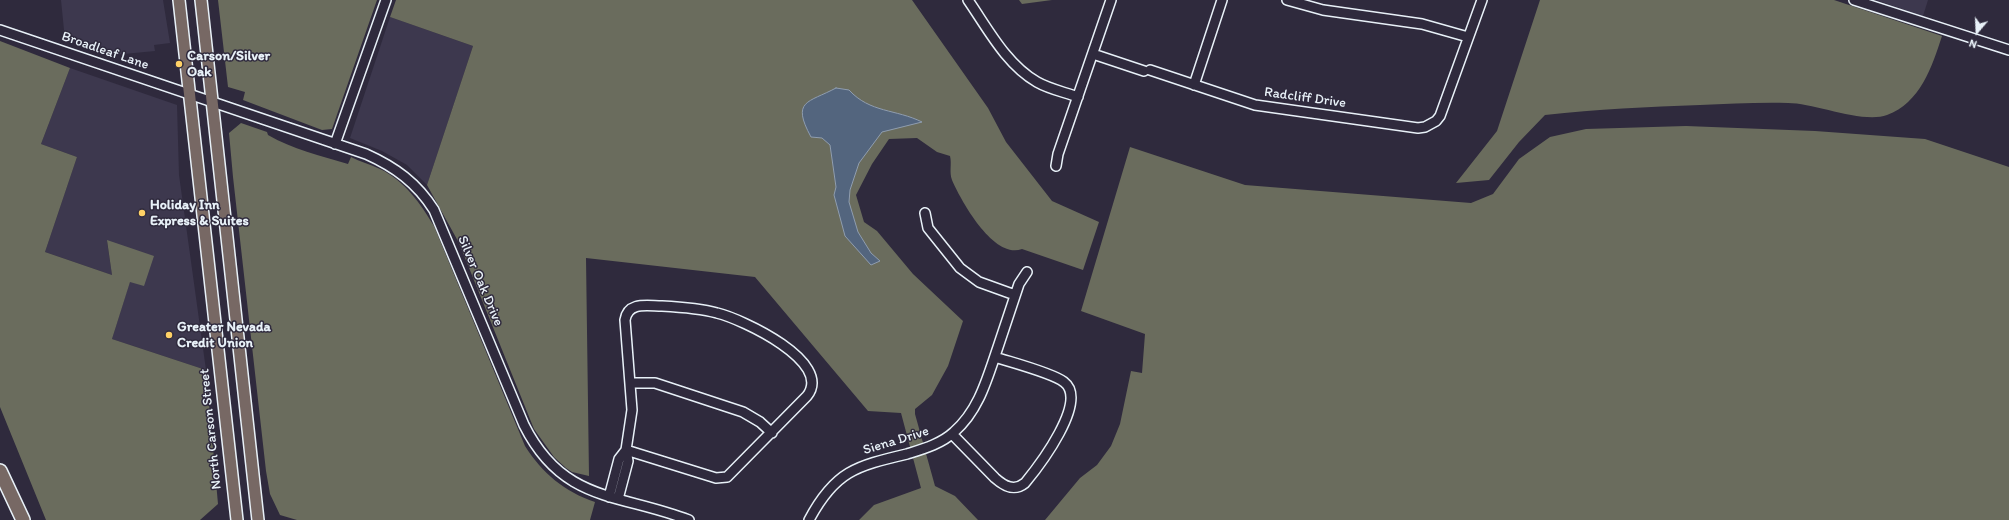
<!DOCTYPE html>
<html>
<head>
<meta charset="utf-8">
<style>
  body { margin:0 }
  #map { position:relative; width:2009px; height:520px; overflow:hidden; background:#2f2a3d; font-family:Itim,sans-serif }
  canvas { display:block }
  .north { position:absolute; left:1957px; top:12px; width:40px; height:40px; -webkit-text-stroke:3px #2f2a3d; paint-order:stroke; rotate:199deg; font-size:11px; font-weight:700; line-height:16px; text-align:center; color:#e8f1f8 }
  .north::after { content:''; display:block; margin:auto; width:14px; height:18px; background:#e8f1f8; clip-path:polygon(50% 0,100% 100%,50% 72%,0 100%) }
</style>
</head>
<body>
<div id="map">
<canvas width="2009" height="520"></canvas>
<div class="north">N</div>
</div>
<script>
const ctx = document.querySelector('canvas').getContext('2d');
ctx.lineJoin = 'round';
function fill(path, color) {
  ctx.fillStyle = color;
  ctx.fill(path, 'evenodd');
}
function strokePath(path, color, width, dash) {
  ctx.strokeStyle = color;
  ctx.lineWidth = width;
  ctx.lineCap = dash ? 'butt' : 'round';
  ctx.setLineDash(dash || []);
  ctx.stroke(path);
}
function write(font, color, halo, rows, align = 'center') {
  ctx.font = font + ' Itim,sans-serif';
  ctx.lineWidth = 3;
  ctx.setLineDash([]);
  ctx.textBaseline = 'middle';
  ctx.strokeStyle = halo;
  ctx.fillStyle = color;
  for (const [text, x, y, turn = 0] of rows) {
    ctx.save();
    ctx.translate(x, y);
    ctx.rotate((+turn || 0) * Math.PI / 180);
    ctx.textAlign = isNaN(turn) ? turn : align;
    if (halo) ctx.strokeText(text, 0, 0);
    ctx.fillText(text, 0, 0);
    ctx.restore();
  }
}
const built = new Path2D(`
  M61,0H163L170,43L154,45L155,51L113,55L65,40Z
  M1876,0H1928L1923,16Z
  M390,17L473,46L427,185L407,165L382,151L350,138Z
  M70,68L177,105L179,175L206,370L112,339L130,281L107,241L112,275L45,252L77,157L41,144Z`);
const green = new Path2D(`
  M218,0H377L332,129L322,130L243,100L245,92L228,87Z
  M396,0H912L988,108L1006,142L1052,201L1099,222L1083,270L1022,249C994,260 961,201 952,180C949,172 952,164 950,156L937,152L917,138L889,139L872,164L856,195L864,222L877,231L913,274L963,321L948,366L932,395L915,409V414L935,486L955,496L978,520H859L874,505L921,488L901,413L868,411L755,277L586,258L589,476L572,472L566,468L554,457L534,429L459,243L427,185L473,46L390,17Z
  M1019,0H1052L1022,4Z
  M1540,0H1834L1942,36C1932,67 1920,103 1887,115C1863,124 1814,103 1788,103C1759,102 1729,104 1700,105C1648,107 1597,109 1545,115L1519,142L1489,180L1456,183L1497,131Z
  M0,41L70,68L41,144L77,157L45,252L112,275L107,240L154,256L144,286L130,282L112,339L206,370L218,504L200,520H46L0,407Z
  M241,123L267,132L268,135C292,149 321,156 348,164L351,157C360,162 370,164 380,169C405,181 420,203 434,226L525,446C542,473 565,492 595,502L590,520H297L280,515L270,494L266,471L233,177L229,133Z
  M1686,126L1815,131L1925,139L2009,167V520H1045L1080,478L1097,465L1111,446L1120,424L1131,371L1142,373L1145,334L1081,311L1130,147L1245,185L1471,203L1493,194L1519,159L1550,137L1586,129Z`);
const water = new Path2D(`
  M836,88L849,90C870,113 896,109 922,122L882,132L859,163L850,190L849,202L858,232L871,253L880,261L871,265L845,236L834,195L836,187L830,145L822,138L811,137C791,100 808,103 836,88Z`);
const minor = new Path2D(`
  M968,0C988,29 1006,64 1037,82C1049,89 1064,92 1078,97
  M1287,0L1323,10L1422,24L1468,37
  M1854,0L2009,50
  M0,30L366,154C395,167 417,183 434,210L524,425C563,503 619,493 689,520
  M1093,54L1144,71
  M1150,70L1255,105L1418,128L1425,127L1436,121L1440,116L1482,0
  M1194,85L1222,0
  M335,144L386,0
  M1056,166L1058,154L1111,0
  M925,213L928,228L960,268L979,282L1015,295
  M630,383H655L743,412L760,422L772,433
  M952,434L995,478C1004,486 1014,492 1025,483C1039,466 1089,401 1064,382C1053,373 1010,362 995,357
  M609,497L619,459L626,450
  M618,499L628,461L626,450L632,410L625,320C628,301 648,306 662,306C681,307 699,308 717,313C742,319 834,362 807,396L727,477L716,478L626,450
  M809,520C835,471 856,466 907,454C923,449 941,444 954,432C979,410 987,379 998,347C1005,326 1012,305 1019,284L1027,272`);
const major = new Path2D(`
  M179,0L237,520
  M201,0L258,520`);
const highway = new Path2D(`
  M0,471L23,520`);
const markers = [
  [179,64,4,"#ffd166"],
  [142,213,4,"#ffd166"],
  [169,335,4,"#ffd166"]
];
const streetNames = [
  ["Broadleaf Lane",105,51,19],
  ["Radcliff Drive",1305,98,8],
  ["Silver Oak Drive",480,281,67],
  ["North Carson Street",211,429,-96],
  ["Siena Drive",896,441,-17]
];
const poiNames = [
  ["Carson/Silver",187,56],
  ["Oak",187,72],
  ["Holiday Inn",150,205],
  ["Express & Suites",150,221],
  ["Greater Nevada",177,327],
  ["Credit Union",177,343]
];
fill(built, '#3d384e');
fill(green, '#6a6c5d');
fill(water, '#53657e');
strokePath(water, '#8f9daf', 1);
strokePath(minor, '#e8f1f8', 12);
strokePath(major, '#e8f1f8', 14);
strokePath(highway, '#e8f1f8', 16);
strokePath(minor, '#2f2a3d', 9);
strokePath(major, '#776864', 11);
strokePath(highway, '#776864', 13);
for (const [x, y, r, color] of markers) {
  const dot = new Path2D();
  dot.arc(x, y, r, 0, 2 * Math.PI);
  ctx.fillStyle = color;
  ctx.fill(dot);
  strokePath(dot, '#2f2a3d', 1.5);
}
write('14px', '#e8f1f8', '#2f2a3d', streetNames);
write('bold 14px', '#e8f1f8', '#2f2a3d', poiNames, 'left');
</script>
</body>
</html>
